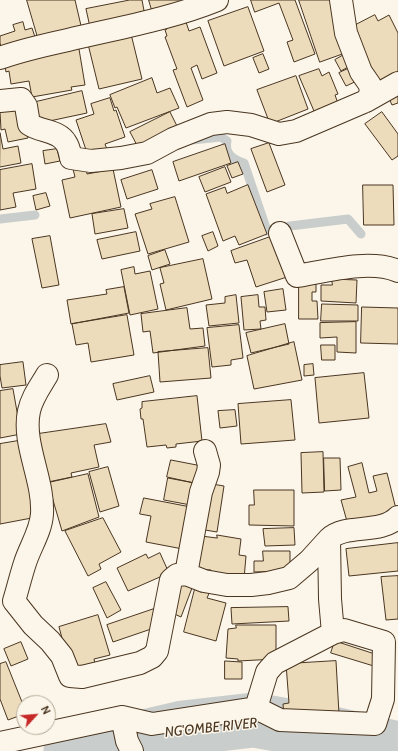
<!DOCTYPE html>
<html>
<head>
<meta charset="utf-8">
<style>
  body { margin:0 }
  #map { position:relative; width:398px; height:751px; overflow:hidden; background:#fbf6e9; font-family:Cabin,sans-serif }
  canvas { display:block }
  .north { position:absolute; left:16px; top:695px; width:40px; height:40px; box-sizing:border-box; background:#fbf6e9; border:1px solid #b4a999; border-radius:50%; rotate:64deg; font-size:11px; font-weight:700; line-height:16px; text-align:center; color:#4a3520 }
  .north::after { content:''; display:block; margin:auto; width:14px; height:18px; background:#c62828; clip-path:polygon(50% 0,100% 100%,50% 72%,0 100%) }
</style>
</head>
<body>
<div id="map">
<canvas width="398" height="751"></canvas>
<div class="north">N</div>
</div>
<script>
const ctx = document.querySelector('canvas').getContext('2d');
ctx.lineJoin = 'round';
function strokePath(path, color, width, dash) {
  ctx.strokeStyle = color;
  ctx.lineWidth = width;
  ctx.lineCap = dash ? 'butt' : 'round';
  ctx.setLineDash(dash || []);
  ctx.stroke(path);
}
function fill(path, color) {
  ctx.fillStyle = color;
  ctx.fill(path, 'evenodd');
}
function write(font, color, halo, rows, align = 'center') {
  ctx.font = font + ' Cabin,sans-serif';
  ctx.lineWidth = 3;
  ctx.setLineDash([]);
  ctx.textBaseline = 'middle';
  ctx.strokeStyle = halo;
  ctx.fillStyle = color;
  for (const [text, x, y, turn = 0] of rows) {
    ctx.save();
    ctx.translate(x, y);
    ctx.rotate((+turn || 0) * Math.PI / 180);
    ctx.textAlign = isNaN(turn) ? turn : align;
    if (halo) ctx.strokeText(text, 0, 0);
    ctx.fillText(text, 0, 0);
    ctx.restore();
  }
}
const stream = new Path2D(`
  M192,140L221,137L227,141C224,154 233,160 244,163L267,231L290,226L348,219L361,234
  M0,219L35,215`);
const river = new Path2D(`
  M71,751L127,741L183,728L254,720L333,734L398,749`);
const building = new Path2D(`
  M27,0H75L82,30L39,41Z
  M130,0H142L145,16L90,27L86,9Z
  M149,0H202L154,17Z
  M251,0H295L315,54L294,62L287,42L293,40L279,3L255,12Z
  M299,0H331L348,52L320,62Z
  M248,7L264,51L224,66L208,21Z
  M375,15L378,21L389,15L398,33V82L377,91L348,29Z
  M185,19L189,31L200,27L217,73L202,79L197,65L191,68L203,100L187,107L173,70L177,69L165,37L167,36L165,30L167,29L166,26Z
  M23,22L25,30L32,28L37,43L3,53L0,43V36L15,31L13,25Z
  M131,34L142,79L99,89L88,44Z
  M79,49L85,85L71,87L72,90L32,97L29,81L11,84L9,71L6,72L4,60Z
  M349,52L355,63L341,71L335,60Z
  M263,54L269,69L259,73L253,58Z
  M352,67L359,80L346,86L339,73Z
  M319,69L322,76L329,72L338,94L335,95L340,109L317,118L299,76Z
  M296,76L308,109L270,124L257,90Z
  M152,78L157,93L170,88L179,108L126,128L117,107L115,108L110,95Z
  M398,86V103L392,105L386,92Z
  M82,91L87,113L40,123L36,102Z
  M110,98L114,111L116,110L125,137L105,144L108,152L89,159L76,120L94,114L91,104Z
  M22,108L28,138L8,142L5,129L1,130L0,112Z
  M170,112L179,130L140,151L130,132Z
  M382,112L398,134V156L392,160L365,124Z
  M0,133L3,149L18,146L21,163L0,167Z
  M269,143L285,185L267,192L251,149Z
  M225,144L231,163L179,181L173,162Z
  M57,149L60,161L45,164L43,151Z
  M85,162L87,174L113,169L121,207L70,218L62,180L75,177L72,165Z
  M238,162L243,174L232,178L227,166Z
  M32,164L36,189L13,193L16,207L0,210V170Z
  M225,167L231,182L205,192L199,177Z
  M152,170L158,189L127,199L121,180Z
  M248,185L267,234L239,245L235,236L223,241L206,194L225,187L227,193Z
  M363,185H393L394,225H364Z
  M46,193L50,206L36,210L33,196Z
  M175,197L189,242L148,254L135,214L152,209L150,204Z
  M124,209L128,228L95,234L92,214Z
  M136,232L140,251L102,259L97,240Z
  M213,232L218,246L208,251L202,236Z
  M50,236L59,285L42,288L32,239Z
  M273,236L287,277L256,287L247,260L235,263L231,251Z
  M165,250L170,264L152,270L148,256Z
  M203,259L212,299L166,310L160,284L164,283L160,268Z
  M134,267L135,274L150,271L158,309L130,315L121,270Z
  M332,279L357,280L356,303L321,301V285H332Z
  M299,281H316V292H312V301H317L318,319H299Z
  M124,287L129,313L71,324L67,300L107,294L106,290Z
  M283,289L286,310L267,312L264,292Z
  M236,295L239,323L209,326L206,305L225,303V297Z
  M258,295L259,307H265L266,320L260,321L261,329L244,330L241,297Z
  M322,304L358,305V321H321Z
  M362,307L398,308V344L361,343Z
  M187,308L190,329L203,328L205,346L153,353L150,331L143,332L141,314Z
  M127,315L134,355L91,362L88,343L76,345L72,324Z
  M356,322V353L337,352V337L320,338V323Z
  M285,324L289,344L251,353L246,333Z
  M239,325L243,358L231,360V365L212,367L207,328Z
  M294,342L302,380L254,389L247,356Z
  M321,345H335V360H322Z
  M208,348L211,378L160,382L158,352Z
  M23,362L26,385L2,388L0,376V365Z
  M313,364L314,375L304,376V365Z
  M364,373L369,418L319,423L315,378Z
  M150,376L154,392L117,400L113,384Z
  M13,389L21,434L0,438V391Z
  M197,396L202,441L176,444V447L167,448L166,445L147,447L143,419H141L140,409L142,408V402Z
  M291,400L295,440L241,444L238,404Z
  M235,410L237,426L220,428L218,411Z
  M106,424L111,442L94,445L99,467L71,473L72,477L48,482L38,434Z
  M24,440L37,517L0,524V444Z
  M323,452L324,492L302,493L301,453Z
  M324,458H340L341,490L325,491Z
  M171,460L207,467L194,483L167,477Z
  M362,463L369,493L377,491L373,476L387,473L397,513L348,525L341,500L356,497L348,467Z
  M108,467L119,506L100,512L89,472Z
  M88,474L99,517L62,531L48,483Z
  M168,478L200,484L196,506L164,500Z
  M206,483L224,486L217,532L199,529Z
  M254,490H294V526L249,525V505H254Z
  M144,498L196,508L188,550L146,542L151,516L140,514Z
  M103,518L121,552L99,564L101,569L88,576L65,531Z
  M294,528L295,545L265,546L263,529Z
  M217,535L241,539L239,555L246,556L244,579L211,576V570L196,569L201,536L217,538Z
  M398,543V571L349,576L346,549Z
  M263,551H290V571L254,572V561H263Z
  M160,553L169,573L128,591L117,568L146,554L148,558Z
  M398,576V619L386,620L381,577Z
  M106,582L121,610L107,618L93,588Z
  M179,582L192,588L181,617L168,611Z
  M196,585L211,589L207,598L226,603L216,641L184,632Z
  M288,607L289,621L232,624L231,608Z
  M154,609L160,626L113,642L107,625Z
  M98,615L110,655L94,659L95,664L71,671L59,627Z
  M236,625H276V659L238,661V659L226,658L228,629L236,628Z
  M335,641L381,656L377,667L331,653Z
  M21,642L28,659L11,666L4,649Z
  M225,661L242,662V679H225Z
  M336,661L339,714L284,717L283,704L289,703L286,664Z
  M6,662L24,707V714L8,720L0,699V664Z`);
const minor = new Path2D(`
  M0,58C22,50 45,45 68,40C118,28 170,19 217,0
  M0,101L21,99L26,106L29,124C40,132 59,130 66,143C69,147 70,153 71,158L91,161L121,158L147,153L173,139L211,124L227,122L251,125L279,134L296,131L366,101L371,94L370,85L361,72L346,33L341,0
  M366,101L398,83
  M280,233L297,276C327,271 370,259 398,271
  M186,574L204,581L227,585H251L268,583L289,578L309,561L329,539
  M14,601L33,625L50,641L62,656L70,676L82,677L140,663L152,657L157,651L171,580L177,575L186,574L201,492L208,472L209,465L205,451
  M14,601C18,588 21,575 25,563C30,547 41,531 42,514C44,479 22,444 29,411C32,397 40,387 47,375
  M256,708L267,672L275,663L333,633L330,599L329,539C346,523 380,535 398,517
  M122,717L127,741L132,751
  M0,743L122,717L152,724L256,708L280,720L375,724L383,699L384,642L344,630L333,633`);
const waterNames = [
  ["NG'OMBE RIVER",211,728,-6]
];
strokePath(stream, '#c9cecd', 9);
strokePath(river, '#c9cecd', 55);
fill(building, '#ecdcbc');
strokePath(building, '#4a3520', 1);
strokePath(minor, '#4a3520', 24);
strokePath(minor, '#fbf6e9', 22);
write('italic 14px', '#4a3520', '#fbf6e9', waterNames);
</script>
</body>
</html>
